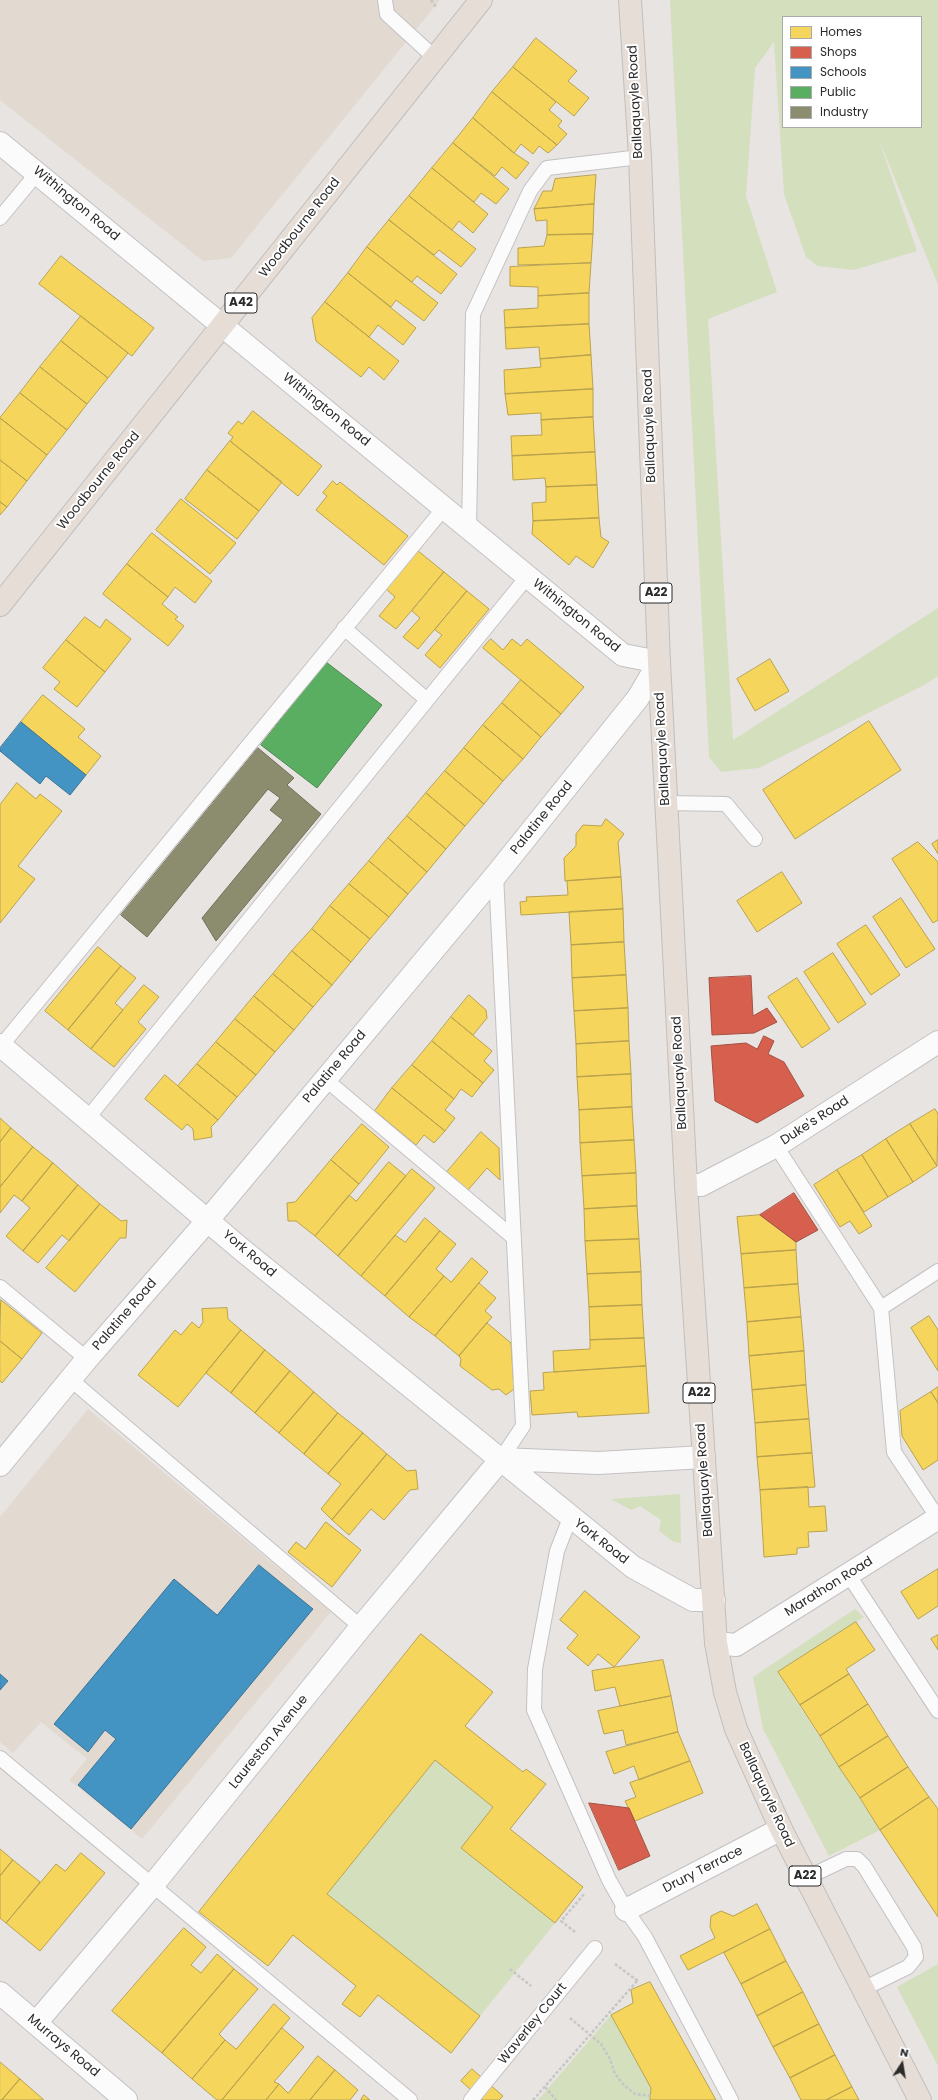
<!DOCTYPE html>
<html>
<head>
<meta charset="utf-8">
<style>
  body { margin:0 }
  #map { position:relative; width:938px; height:2100px; overflow:hidden; background:#e8e4e2; font-family:Poppins,sans-serif }
  canvas { display:block }
  .legend { position:absolute; left:782px; top:16px; width:140px; height:112px; box-sizing:border-box; background:#fff; border:1px solid #aaa; margin:0; padding:5px 7px; list-style:none; font-size:12px; color:#2b2b2b }
  .legend li { display:flex; align-items:center; gap:8px; height:20px }
  .legend b { width:20px; border:1px solid #aaa }
  .north { position:absolute; left:882px; top:2044px; width:40px; height:40px; -webkit-text-stroke:3px #fff; paint-order:stroke; rotate:12deg; font-size:11px; font-weight:700; line-height:16px; text-align:center; color:#2b2b2b }
  .north::after { content:''; display:block; margin:auto; width:14px; height:18px; background:#2b2b2b; clip-path:polygon(50% 0,100% 100%,50% 72%,0 100%) }
</style>
</head>
<body>
<div id="map">
<canvas width="938" height="2100"></canvas>
<ul class="legend">
<li><b style="height:11px;background:#f6d55c"></b>Homes</li>
<li><b style="height:11px;background:#d6604d"></b>Shops</li>
<li><b style="height:11px;background:#4393c3"></b>Schools</li>
<li><b style="height:11px;background:#5aae61"></b>Public</li>
<li><b style="height:11px;background:#8c8c6e"></b>Industry</li>
</ul>
<div class="north">N</div>
</div>
<script>
const ctx = document.querySelector('canvas').getContext('2d');
ctx.lineJoin = 'round';
function fill(path, color) {
  ctx.fillStyle = color;
  ctx.fill(path, 'evenodd');
}
function strokePath(path, color, width, dash) {
  ctx.strokeStyle = color;
  ctx.lineWidth = width;
  ctx.lineCap = dash ? 'butt' : 'round';
  ctx.setLineDash(dash || []);
  ctx.stroke(path);
}
function write(font, color, halo, rows, align = 'center') {
  ctx.font = font + ' Poppins,sans-serif';
  ctx.lineWidth = 4;
  ctx.setLineDash([]);
  ctx.textBaseline = 'middle';
  ctx.strokeStyle = halo;
  ctx.fillStyle = color;
  for (const [text, x, y, turn = 0] of rows) {
    ctx.save();
    ctx.translate(x, y);
    ctx.rotate((+turn || 0) * Math.PI / 180);
    ctx.textAlign = isNaN(turn) ? turn : align;
    if (halo) ctx.strokeText(text, 0, 0);
    ctx.fillText(text, 0, 0);
    ctx.restore();
  }
}
const education = new Path2D(`
  M0,0H440L231,258L203,261L0,100Z
  M88,1409L331,1612L142,1839L69,1780L87,1759L41,1722L13,1753L0,1742V1517Z`);
const green = new Path2D(`
  M670,0H938V285L878,137L917,251L854,270L817,266L806,257L784,194L774,42L755,68L746,196L777,292L708,319L733,740L938,608V676L924,685L759,768L721,772L709,757ZM783,17H921V127H783Z
  M680,1494L681,1543L674,1542L659,1531L661,1520L640,1506L631,1510L611,1499Z
  M855,1609L864,1617L778,1673L880,1830L829,1856L763,1729L753,1677Z
  M435,1760L493,1807L461,1848L555,1923L480,2016L327,1894Z
  M938,1964V2066L897,1987Z
  M611,2015L651,2088L650,2100H538Z`);
const homes = new Path2D(`
  M536,38L577,71L568,81L589,98L574,116L513,67Z
  M513,67L556,102L549,110L562,121L558,126L567,134L557,145L492,92Z
  M492,92L557,145L548,153L539,146L533,154L521,144L514,153L473,118Z
  M473,118L514,153L529,163L516,179L502,167L495,176L453,143Z
  M453,143L509,189L496,204L481,193L474,202L432,168Z
  M432,168L488,214L473,233L459,221L452,230L409,196Z
  M596,175L594,204L534,209L543,191H552L555,179Z
  M409,196L476,249L461,267L439,250L434,255L389,220Z
  M594,204L593,234L547,235V220L536,221L534,209Z
  M389,220L457,274L441,294L417,276L412,282L367,247Z
  M593,234L591,263L518,265V248L544,246L547,235Z
  M367,247L438,303L424,321L396,300L391,307L348,273Z
  M61,256L154,328L132,356L39,284Z
  M591,263L589,293L538,296V287L510,286V267Z
  M348,273L416,328L403,345L378,325L369,337L325,302Z
  M589,293V324L505,328L504,310L538,308V296Z
  M325,302L399,361L384,380L369,367L361,377L316,341L312,318Z
  M81,316L128,353L108,378L61,341Z
  M589,324L591,355L540,359L539,347L506,349L505,328Z
  M61,341L108,378L87,404L40,367Z
  M591,355L593,389L505,394L504,370L541,367L540,359Z
  M40,367L87,404L67,430L20,393Z
  M593,389V417L541,420V413L508,415L505,394Z
  M20,393L67,430L47,455L0,418Z
  M253,411L322,466L298,496L230,441L233,437L228,433L238,421L242,424Z
  M593,417L595,452L512,456L511,436L542,435L541,420Z
  M0,418L47,455L27,481L0,460Z
  M230,441L282,482L259,511L207,470Z
  M595,452L597,485L546,487L545,478L513,480L512,456Z
  M0,460L27,481L7,507L0,502Z
  M207,470L259,511L237,539L185,499Z
  M333,481L337,485L340,482L408,536L384,565L316,510L327,496L323,493Z
  M597,485L599,518L533,521L532,503L546,502V487Z
  M181,499L236,543L210,574L156,530Z
  M0,502L7,507L0,515Z
  M599,518L601,537L609,542L593,568L576,556L569,565L532,534L533,521Z
  M152,533L212,581L195,603L175,587L168,597L127,564Z
  M417,550L444,572L396,629L379,616L395,597L386,589Z
  M127,564L168,597L162,604L178,617L175,619L184,626L168,646L103,594Z
  M444,572L467,591L418,649L403,637L420,618L412,611Z
  M467,591L489,609L440,668L425,655L442,635L435,630Z
  M85,617L100,628L106,619L131,639L105,672L66,640Z
  M491,639L503,650L512,639L521,646L527,639L584,687L561,714L483,648Z
  M66,640L105,672L77,707L54,689L60,682L43,668Z
  M770,659L789,691L755,711L737,679Z
  M521,680L561,714L541,737L502,703Z
  M43,695L85,729L78,737L101,756L86,775L21,722Z
  M502,703L541,737L523,759L483,725Z
  M869,721L901,770L795,839L763,790Z
  M483,725L523,759L503,781L464,748Z
  M464,748L503,781L484,804L445,771Z
  M445,771L484,804L465,826L426,793Z
  M17,783L36,799L40,794L62,811L18,866L35,879L0,923V805Z
  M426,793L465,826L446,849L407,816Z
  M407,816L446,849L427,872L388,838Z
  M606,819L624,834L618,842L621,877L565,881L564,858L576,846V834L583,825L601,826Z
  M388,838L427,872L408,894L369,861Z
  M938,840V854L932,844Z
  M918,842L938,862V920L933,923L892,859Z
  M369,861L408,894L389,917L349,884Z
  M782,872L802,903L757,932L737,901Z
  M621,877L623,909L521,915L520,902L527,901L526,897L568,895L567,881Z
  M349,884L389,917L370,939L330,906Z
  M901,898L935,949L906,968L873,917Z
  M330,906L370,939L351,962L312,929Z
  M623,909L624,942L571,945L569,912Z
  M866,925L900,975L871,995L837,944Z
  M312,929L351,962L332,985L292,951Z
  M624,942L626,975L572,978L571,945Z
  M98,947L121,966L68,1030L45,1011Z
  M292,951L332,985L313,1007L273,974Z
  M833,953L866,1004L838,1023L804,972Z
  M121,966L136,978L115,1003L123,1010L91,1049L68,1030Z
  M273,974L313,1007L294,1030L254,996Z
  M626,975L628,1008L574,1011L572,978Z
  M797,978L830,1029L802,1048L768,997Z
  M144,985L159,997L138,1022L146,1029L114,1067L91,1049Z
  M469,995L486,1010L487,1018L473,1035L451,1017Z
  M254,996L294,1030L275,1052L235,1019Z
  M628,1008L629,1041L576,1044L574,1011Z
  M451,1017L492,1051L484,1061L494,1070L483,1083L432,1041Z
  M235,1019L275,1052L256,1075L216,1042Z
  M432,1041L483,1083L472,1097L461,1089L454,1099L412,1065Z
  M629,1041L631,1074L577,1077L576,1044Z
  M216,1042L256,1075L237,1097L197,1064Z
  M197,1064L237,1097L218,1120L178,1086Z
  M412,1065L454,1099L445,1110L455,1118L445,1131L392,1088Z
  M631,1074L632,1107L579,1110L577,1077Z
  M165,1075L218,1120L211,1127L212,1137L194,1140L193,1129L187,1124L182,1130L145,1099Z
  M392,1088L445,1131L434,1143L424,1135L416,1145L375,1111Z
  M632,1107L634,1140L580,1143L579,1110Z
  M935,1109L938,1114L937,1166L910,1124Z
  M0,1118L11,1128L0,1142Z
  M362,1124L389,1147L359,1184L331,1160Z
  M910,1124L937,1166L913,1182L886,1139Z
  M11,1128L33,1147L0,1187V1142Z
  M481,1132L499,1148L500,1180L487,1168L468,1190L447,1172Z
  M886,1139L913,1182L888,1197L862,1155Z
  M634,1140L636,1173L582,1176L580,1143Z
  M33,1147L53,1163L22,1201L14,1195L0,1213V1187Z
  M862,1155L888,1197L864,1212L837,1170Z
  M331,1160L359,1184L315,1236L296,1221H288L287,1203L295,1202Z
  M389,1162L406,1176L338,1256L315,1236L349,1195L356,1201Z
  M53,1163L78,1185L23,1251L6,1236L30,1208L22,1201Z
  M412,1169L435,1188L361,1276L338,1256Z
  M837,1170L872,1226L859,1234L850,1221L840,1227L814,1185Z
  M636,1173L637,1206L584,1209L582,1176Z
  M78,1185L100,1204L69,1241L62,1235L38,1263L23,1251Z
  M100,1204L121,1221L127,1220L126,1238H120L75,1292L46,1268Z
  M637,1206L639,1239L585,1241L584,1209Z
  M760,1215L796,1242V1250L741,1254L737,1217Z
  M425,1218L440,1231L385,1296L361,1276L395,1235L405,1242Z
  M440,1231L456,1244L436,1269L444,1276L409,1317L385,1296Z
  M639,1239L641,1272L587,1274L585,1241Z
  M796,1250L798,1284L744,1288L741,1254Z
  M472,1258L488,1272L435,1336L409,1317L444,1276L451,1282Z
  M641,1272L642,1305L589,1307L587,1274Z
  M479,1283L496,1298L485,1311L492,1317L459,1356L435,1336Z
  M798,1284L801,1317L747,1322L744,1288Z
  M1,1300L42,1333L22,1359L0,1341Z
  M642,1305L644,1338L590,1340L589,1307Z
  M227,1308L228,1319L241,1330L178,1407L138,1375L175,1330L181,1335L192,1322L199,1328L203,1322L202,1309Z
  M929,1316L938,1330V1371L911,1328Z
  M801,1317L804,1351L749,1356L747,1322Z
  M487,1323L511,1343L514,1389L506,1395L499,1389L492,1390L460,1366L461,1359L459,1356Z
  M241,1330L265,1350L231,1393L206,1373Z
  M644,1338L646,1366L554,1372L553,1351L590,1349V1340Z
  M0,1341L22,1359L2,1383L0,1381Z
  M265,1350L290,1371L255,1413L231,1393Z
  M804,1351L806,1385L752,1390L749,1356Z
  M646,1366L649,1413L578,1417L577,1412L532,1415L530,1391L544,1390L543,1373Z
  M290,1371L314,1392L279,1433L255,1413Z
  M806,1385L809,1419L755,1423L752,1390Z
  M938,1387V1403L931,1392Z
  M314,1392L338,1413L304,1454L279,1433Z
  M931,1392L938,1403V1460L923,1470L902,1436L900,1411Z
  M338,1413L363,1433L328,1474L304,1454Z
  M809,1419L812,1453L757,1457L755,1423Z
  M363,1433L387,1454L332,1520L321,1509L341,1484L328,1474Z
  M812,1453L815,1487L760,1490L757,1457Z
  M387,1454L407,1471L416,1470L418,1489L410,1490L384,1520L371,1509L349,1535L332,1520Z
  M808,1487L809,1507L825,1506L827,1531L808,1532L809,1547L797,1548V1554L764,1557L760,1490Z
  M326,1522L361,1550L332,1587L288,1552L296,1542L305,1549Z
  M938,1569V1606L918,1619L901,1592Z
  M585,1591L640,1637L614,1667L598,1654L588,1666L567,1648L578,1635L560,1620Z
  M856,1622L875,1650L846,1669L849,1674L800,1705L778,1672Z
  M421,1634L493,1692L465,1726L523,1772L526,1769L546,1784L510,1829L583,1887L555,1923L461,1848L493,1807L435,1760L327,1894L480,2016L451,2053L378,1995L360,2017L342,2004L356,1986L293,1935L268,1966L199,1912Z
  M938,1635V1650L931,1639Z
  M663,1660L671,1696L620,1706L615,1687L595,1691L592,1671Z
  M849,1674L868,1704L820,1736L800,1705Z
  M671,1696L678,1732L626,1745L623,1730L604,1734L598,1711Z
  M868,1704L888,1736L839,1767L820,1736Z
  M678,1732L690,1761L639,1780L634,1766L614,1774L606,1752Z
  M888,1736L908,1767L860,1798L839,1767Z
  M690,1761L703,1793L635,1821L625,1801L636,1797L630,1783Z
  M908,1767L929,1797L880,1830L860,1798Z
  M929,1797L938,1809V1917L880,1830Z
  M0,1849L13,1860L0,1876Z
  M81,1853L105,1873L40,1951L6,1923L56,1864L65,1871Z
  M13,1860L40,1882L6,1923L0,1918V1876Z
  M757,1904L770,1929L688,1970L680,1956L715,1938L710,1927L711,1916L721,1911L733,1916Z
  M184,1928L206,1947L191,1965L201,1973L217,1954L234,1969L162,2053L112,2011Z
  M770,1929L786,1961L741,1984L724,1953Z
  M786,1961L803,1992L757,2016L741,1984Z
  M234,1969L258,1989L219,2034L225,2040L192,2079L162,2053Z
  M650,1982L716,2100H650L651,2088L611,2015L633,2003L631,1990Z
  M803,1992L819,2024L773,2047L757,2016Z
  M274,2004L290,2018L222,2100H217L192,2079L225,2040L236,2049Z
  M819,2024L835,2055L790,2078L773,2047Z
  M282,2028L304,2047L274,2082L279,2084L266,2100H222Z
  M835,2055L852,2087L826,2100H801L790,2078Z
  M318,2056L335,2070L310,2100H266L279,2084L288,2093Z
  M0,2062L20,2079L2,2100H0Z
  M472,2069L503,2096L499,2100H482L461,2081Z
  M335,2070L358,2090L350,2100H310Z
  M20,2079L44,2100H2Z
  M852,2087L859,2100H826Z
  M364,2095L370,2100H361Z`);
const shops = new Path2D(`
  M751,976L753,1016L767,1008L777,1022L754,1033L712,1035L709,978Z
  M764,1036L774,1041L768,1054L784,1062L804,1096L757,1123L715,1101L711,1046L746,1043L757,1049Z
  M794,1193L818,1230L796,1242L760,1215Z
  M589,1803L629,1808L650,1856L619,1870Z`);
const schools = new Path2D(`
  M21,722L86,775L70,795L46,776L40,784L0,751V748Z
  M259,1565L313,1609L131,1829L78,1785L116,1739L105,1730L88,1752L54,1724L174,1579L217,1615Z
  M0,1674L8,1681L0,1690Z`);
const public = new Path2D(`
  M326,662L382,705L317,788L261,745Z`);
const industry = new Path2D(`
  M258,748L294,778L287,785L321,814L216,941L202,918L283,820L270,810L280,798L268,789L147,937L121,915Z`);
const path = new Path2D(`
  M431,0L437,8
  M575,1932L561,1921L585,1893
  M615,1964L638,1981
  M510,1969L531,1986
  M570,2018L601,2044L610,2059L615,2074L624,2085L635,2094L651,2096
  M545,2087L556,2100
  M533,2100L637,1981`);
const service = new Path2D(`
  M385,0L387,14L434,57
  M0,218L38,172
  M469,529L473,314L530,191L547,168L640,157
  M344,628L427,700
  M666,803L726,804L755,839
  M496,875L523,1426L501,1459
  M1,1046L444,508
  M325,1079L514,1238
  M87,1119L527,577
  M776,1146L881,1308L938,1271
  M0,1287L87,1359
  M881,1308L894,1452L938,1518
  M70,1379L361,1627
  M570,1518L557,1551L535,1669L534,1710L609,1880L626,1910L645,1937L731,2100
  M848,1574L938,1711
  M0,1758L410,2100
  M806,1878L846,1859H857L864,1866L914,1947L916,1957L908,1967L863,1989
  M471,2100L595,1948`);
const minor = new Path2D(`
  M0,143L623,655L659,662L638,698L496,875L208,1220L87,1359L0,1465
  M686,1185H701L776,1146L938,1042
  M716,1643L736,1645L938,1518
  M626,1910L781,1829
  M0,1993L126,2100
  M36,2023L152,1886L361,1627L501,1459`);
const secondary = new Path2D(`
  M0,1045L241,1249L633,1567L693,1600H714
  M501,1459L598,1463L704,1457`);
const primary = new Path2D(`
  M630,0L640,157L659,662L686,1185L716,1643L725,1692L736,1729L781,1829L920,2100
  M0,605L481,0`);
const shields = [
  [241,303,32],
  [656,593,32],
  [699,1393,32],
  [805,1876,32]
];
const shieldNames = [
  ["A42",241,303],
  ["A22",656,593],
  ["A22",699,1393],
  ["A22",805,1876]
];
const streetNames = [
  ["Ballaquayle Road",636,102,-93],
  ["Withington Road",76,204,40],
  ["Woodbourne Road",300,228,-52],
  ["Withington Road",326,410,39],
  ["Ballaquayle Road",650,426,-92],
  ["Woodbourne Road",99,481,-51],
  ["Withington Road",576,616,39],
  ["Ballaquayle Road",663,749,-93],
  ["Palatine Road",542,818,-51],
  ["Palatine Road",335,1067,-50],
  ["Ballaquayle Road",680,1073,-93],
  ["Duke's Road",815,1121,-33],
  ["York Road",249,1254,40],
  ["Palatine Road",125,1315,-49],
  ["Ballaquayle Road",705,1480,-94],
  ["York Road",601,1542,38],
  ["Marathon Road",829,1587,-32],
  ["Laureston Avenue",269,1742,-51],
  ["Ballaquayle Road",766,1795,65],
  ["Drury Terrace",703,1870,-27],
  ["Waverley Court",533,2024,-51],
  ["Murrays Road",63,2046,40]
];
fill(education, '#e2d9d1');
fill(green, '#d4dfbe');
fill(homes, '#f6d55c');
strokePath(homes, '#b9a24d', 1);
fill(shops, '#d6604d');
strokePath(shops, '#a35043', 1);
fill(schools, '#4393c3');
strokePath(schools, '#3c7495', 1);
fill(public, '#5aae61');
strokePath(public, '#4c8751', 1);
fill(industry, '#8c8c6e');
strokePath(industry, '#6f6f5a', 1);
strokePath(service, '#c3c1c2', 16);
strokePath(minor, '#c3c1c2', 24);
strokePath(secondary, '#c3c1c2', 24);
strokePath(primary, '#c0bfbe', 24);
strokePath(path, '#c6c6c6', 2.5, [3, 2]);
strokePath(service, '#fcfbfb', 14);
strokePath(minor, '#fcfbfb', 22);
strokePath(secondary, '#fcfbfb', 22);
strokePath(primary, '#e5ddd6', 22);
for (const [x, y, w] of shields) {
  const box = new Path2D();
  box.roundRect(x - w / 2, y - 10, w, 20, 3);
  ctx.fillStyle = '#fff';
  ctx.fill(box);
  strokePath(box, '#2b2b2b', 1);
}
write('bold 12px', '#2b2b2b', null, shieldNames);
write('13px', '#2b2b2b', '#fff', streetNames);
</script>
</body>
</html>
